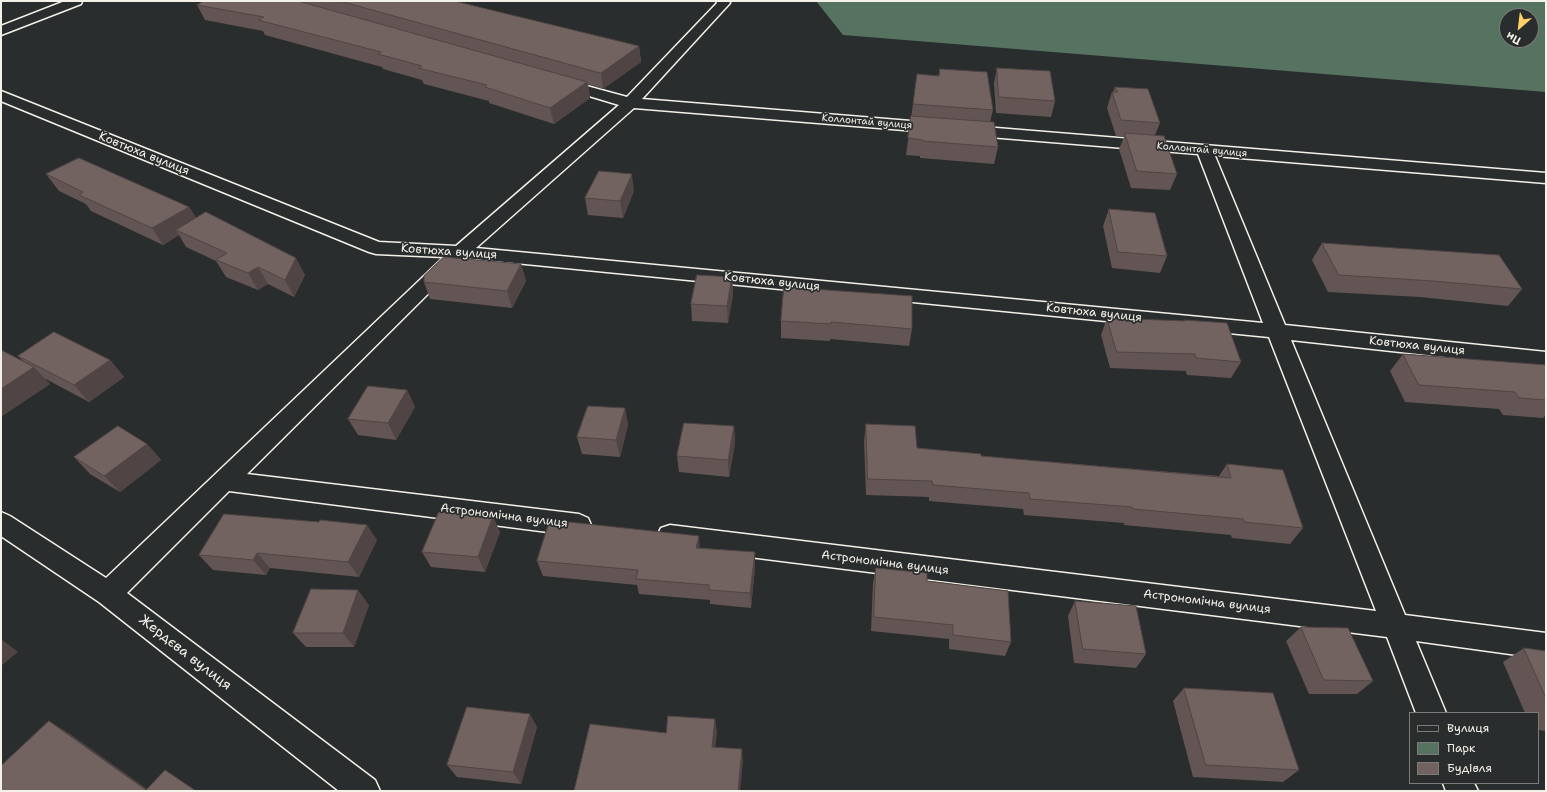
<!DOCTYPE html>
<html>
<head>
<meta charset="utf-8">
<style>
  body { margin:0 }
  #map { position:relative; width:1547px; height:792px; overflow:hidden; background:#2a2d2e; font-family:"Shantell Sans",sans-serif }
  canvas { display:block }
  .frame { position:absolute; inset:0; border:2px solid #f4f1e8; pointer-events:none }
  .legend { position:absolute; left:1409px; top:712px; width:130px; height:72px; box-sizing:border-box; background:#2a2d2e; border:1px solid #7b7b78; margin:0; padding:5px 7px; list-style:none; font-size:12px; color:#f4f1e8 }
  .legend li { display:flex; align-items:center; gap:8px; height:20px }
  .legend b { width:20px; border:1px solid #7b7b78 }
  .north { position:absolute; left:1499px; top:8px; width:40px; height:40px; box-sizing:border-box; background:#2a2d2e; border:1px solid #7b7b78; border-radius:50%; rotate:208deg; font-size:11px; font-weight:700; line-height:16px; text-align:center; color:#f4f1e8 }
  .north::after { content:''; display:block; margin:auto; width:14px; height:18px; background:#ffd166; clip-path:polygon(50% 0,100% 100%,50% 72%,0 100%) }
</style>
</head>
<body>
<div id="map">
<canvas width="1547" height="792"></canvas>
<div class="frame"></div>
<ul class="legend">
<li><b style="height:5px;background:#2a2d2e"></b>Вулиця</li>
<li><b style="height:11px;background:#567260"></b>Парк</li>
<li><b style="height:11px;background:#726361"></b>Будівля</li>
</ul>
<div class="north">Пн</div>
</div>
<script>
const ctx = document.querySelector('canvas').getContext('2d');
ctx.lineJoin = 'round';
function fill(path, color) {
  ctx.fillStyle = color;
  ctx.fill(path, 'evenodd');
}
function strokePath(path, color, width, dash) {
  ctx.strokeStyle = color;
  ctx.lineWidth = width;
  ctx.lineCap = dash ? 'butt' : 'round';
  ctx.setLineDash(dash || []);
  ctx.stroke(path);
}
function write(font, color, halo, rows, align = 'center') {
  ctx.font = font + ' "Shantell Sans",sans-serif';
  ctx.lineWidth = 3.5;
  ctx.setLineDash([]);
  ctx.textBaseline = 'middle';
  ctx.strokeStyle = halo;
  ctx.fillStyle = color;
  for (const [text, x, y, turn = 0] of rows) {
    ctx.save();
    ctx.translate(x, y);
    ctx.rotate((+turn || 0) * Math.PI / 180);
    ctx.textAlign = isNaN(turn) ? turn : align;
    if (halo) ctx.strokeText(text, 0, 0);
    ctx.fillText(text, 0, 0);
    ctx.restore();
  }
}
const green = new Path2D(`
  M816,1H1546V92L843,35ZM1507,16H1531V40H1507Z`);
const minor = new Path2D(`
  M65,1H82L81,4L1,35V26Z
  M716,1H729L730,3L642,99L1546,173V183L1215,156L1285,325L1546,352V368L1291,340L1405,615L1546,633V659L1416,641L1446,713H1416L1387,637L670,547L661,544L657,536L661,528L670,525L1376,611L1269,337L464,258L247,474L579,514L588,518L591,525L588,532L579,536L229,491L127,593L375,780L380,791H339L99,602L1,536V512L10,516L106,578L444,257L376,254L369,252L1,101V91L379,242L456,246L619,105L556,86L554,83L556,80L561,79L627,97L717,3ZM634,108L1198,154L1263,323L476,248Z
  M1443,783H1474L1478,791H1446Z`);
const wall = new Path2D(`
  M203,1H454L639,46L641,62L603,89L588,84L590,98L554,124L489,103V101L424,84L422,80L383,69L382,67L265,35L263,31L205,20L197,5L203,2Z
  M997,68L1055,101L1051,117L996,113L994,83Z
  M940,69L993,110L990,122L998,147L994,164L920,158V156L906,155L917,74L938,76Z
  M1115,87L1160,123L1155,135L1177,174L1170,190L1131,188L1119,149L1124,137L1116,136L1107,108L1112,92H1113Z
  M46,174L189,207L196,218L305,275L294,297L268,284L258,290L226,277L216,261L186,247L179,235L163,245L91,211L86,204L59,191Z
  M634,191L623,218L588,215L585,198Z
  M1109,209L1167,256L1160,273L1112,268L1103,226Z
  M1322,243L1522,289L1508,306L1420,297L1328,292L1312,260Z
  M521,264L526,281L512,308L430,299L424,282Z
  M732,277L733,294L728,323L692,321L691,304Z
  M912,296V329L909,346L830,339V341L781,338V321Z
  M1107,318L1183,321L1184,320L1241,362L1231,378L1187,375L1186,371L1110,368L1101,335Z
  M1,350L24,362L18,356L110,360L124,377L89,402L44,378L50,384L2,416H1Z
  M1403,354L1546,365V415L1543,418L1503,415L1499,409L1405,402L1390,371Z
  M407,390L415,407L396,440L358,435L348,419Z
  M625,408L628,425L620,457L582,454L577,437Z
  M866,424L917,448L981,456L1219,476L1227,464L1303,528L1290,544L1232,538L1231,535L1124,525V523L1024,515L1023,509L929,501V497L866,495L864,441Z
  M734,426L735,443L729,477L679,472L677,456Z
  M147,444L161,460L120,492L90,474L74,457Z
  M500,532L485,572L431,567L422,552Z
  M377,540L359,577L270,568L266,575L213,570L199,555Z
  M700,548L755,552V567L751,608L710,604V600L639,594L637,585L543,576L537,561Z
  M876,568L927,581L1011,642L1005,656L949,649V639L871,631L873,583Z
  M1075,601L1146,654L1136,668L1074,663L1068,616Z
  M369,605L354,647H306L293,633Z
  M1301,627L1373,681L1357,694H1309L1286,641Z
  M1524,648L1546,651V731L1538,730V713H1525L1503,662Z
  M1184,688L1299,770L1283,782L1193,777L1173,701Z
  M537,727L521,784L457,777L447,765Z`);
const shadedWall = new Path2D(`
  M639,46L641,62L603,89L601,73Z
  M587,82L590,98L554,124L550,108Z
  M632,174L634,191L623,218L620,201Z
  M189,207L199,223L176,230L179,235L163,245L152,228Z
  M296,258L305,275L294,297L285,280Z
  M521,264L526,281L512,308L507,291Z
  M258,267L268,284L258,290L248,273Z
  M732,277L733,294L728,323L727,306Z
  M110,360L124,377L89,402L74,385Z
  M34,367L50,384L2,416L1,415V389Z
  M407,390L415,407L396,440L388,423Z
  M625,408L628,425L620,457L616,440Z
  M734,426L735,443L729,477L728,460Z
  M147,444L161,460L120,492L104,476Z
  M493,516L500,532L485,572L478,557Z
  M367,525L377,540L359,577L348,562Z
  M699,536L700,552L696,548Z
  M755,552V567L751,608L750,593Z
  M257,553L270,568L266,575L253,560Z
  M358,590L369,605L354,647L343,633Z
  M1,639L18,652L1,666Z
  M530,714L537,727L521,784L513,772Z
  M715,719L717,732L714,759L712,747Z
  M49,721L70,734L150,791H148Z
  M742,749L743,761L740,791H738Z`);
const building = new Path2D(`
  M204,1H298L587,82L550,108L485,87L487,85L418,68L422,66L378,54L381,52L258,20L264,17L197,5Z
  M340,1H454L639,46L601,73Z
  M997,68L1050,71L1055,101L999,97Z
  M940,69L987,72L993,110L913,104L917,74L939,76Z
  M1115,87L1148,89L1160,123L1121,120L1112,92H1117Z
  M911,116L994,122L998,147L923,141V140L908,138Z
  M1125,133L1164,136L1177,174L1137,171Z
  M79,158L189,207L152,228L79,195L83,192L46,174Z
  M599,171L632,174L620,201L585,198Z
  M1109,209L1155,213L1167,256L1118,252Z
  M206,212L296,258L285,280L258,267L248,273L216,260L227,253L176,230Z
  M1322,243L1499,255L1522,289L1433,281L1339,275Z
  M444,257L521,264L507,291L424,282V276Z
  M697,275L732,277L727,306L691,304Z
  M784,287L912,296V329L831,322V324L781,321Z
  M1107,318L1185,321L1184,320L1227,323L1241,362L1196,358L1195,354L1117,352Z
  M54,332L110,360L74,385L18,356Z
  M1,350L34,367L1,389Z
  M1403,354L1546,365V400L1519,398L1515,392L1419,385Z
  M368,386L407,390L388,423L348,419Z
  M588,406L625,408L616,440L577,437Z
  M684,423L734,426L728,460L677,456Z
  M866,424L915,426L917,448L981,454V456L1231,478L1227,464L1283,470L1303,528L1244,522L1243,519L1133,509L1132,507L1030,499L1029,493L933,485L932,481L868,479Z
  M118,426L147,444L104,476L74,457Z
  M439,512L493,516L478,557L422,552Z
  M224,514L319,522L320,520L367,525L348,562L257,553L253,560L199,555Z
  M550,520L699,536L696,548L755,552L750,593L709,590V585L636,579L638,570L537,561Z
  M876,568L927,573V581L1008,591L1011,642L953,635V625L874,617Z
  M311,589L358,590L343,633H293Z
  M1075,601L1136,606L1146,654L1083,649Z
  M1301,627L1348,628L1373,681L1324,680Z
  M1524,648L1546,651V698Z
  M1184,688L1273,693L1299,770L1206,765Z
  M467,707L530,714L513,772L447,765Z
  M668,716L715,719L712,747L742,749L738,791H574L590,724L666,733Z
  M49,721L146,790L165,770L196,791H1V766Z`);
const farStreetnames = [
  ["Коллонтай вулиця",867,122,5],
  ["Коллонтай вулиця",1202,150,5]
];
const streetNames = [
  ["Ковтюха вулиця",144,154,22],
  ["Ковтюха вулиця",449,252,4],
  ["Ковтюха вулиця",772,282,6],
  ["Ковтюха вулиця",1094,313,6],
  ["Ковтюха вулиця",1417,346,6],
  ["Астрономічна вулиця",504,516,7],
  ["Астрономічна вулиця",885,563,7],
  ["Астрономічна вулиця",1207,602,7]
];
const nearStreetnames = [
  ["Жердєва вулиця",185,653,38]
];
fill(green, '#567260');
strokePath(minor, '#f4f1e8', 3);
fill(minor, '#2a2d2e');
fill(wall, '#625553');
fill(shadedWall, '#504544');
fill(building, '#726361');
strokePath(building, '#504544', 1);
write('10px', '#f4f1e8', '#2a2d2e', farStreetnames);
write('12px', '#f4f1e8', '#2a2d2e', streetNames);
write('14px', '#f4f1e8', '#2a2d2e', nearStreetnames);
</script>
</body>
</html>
